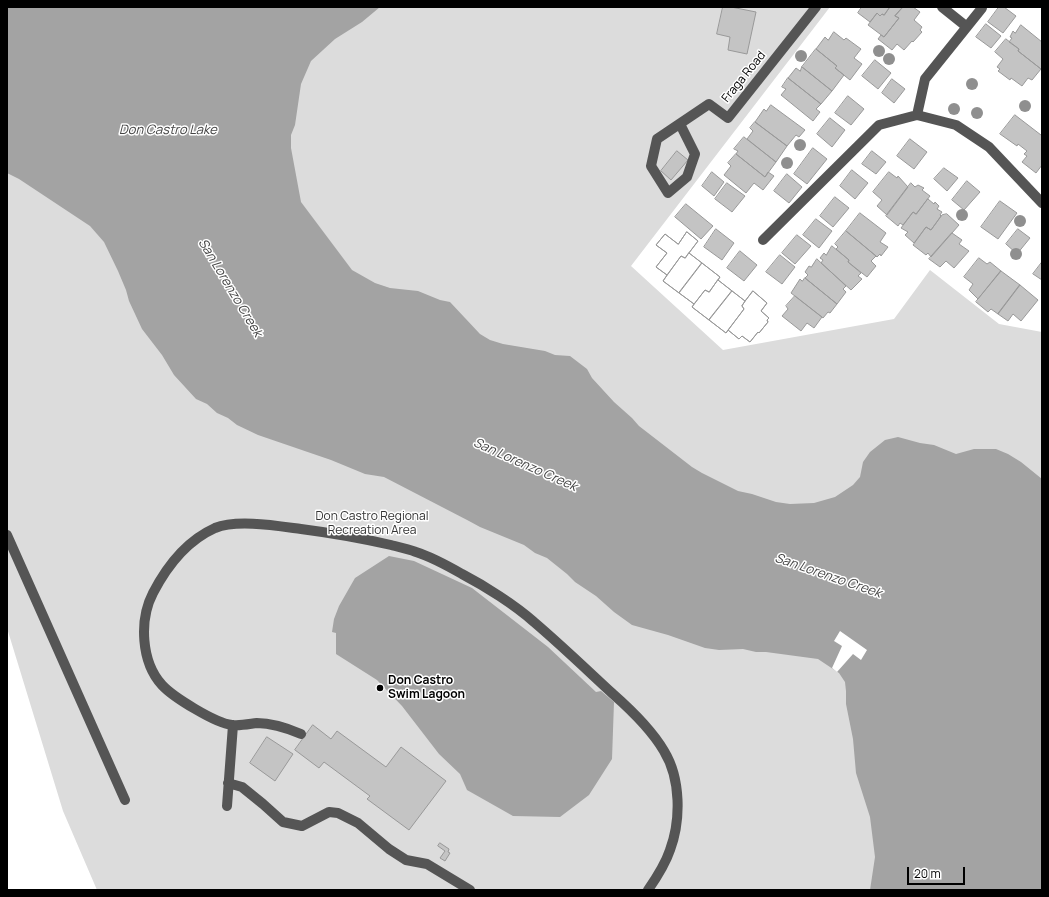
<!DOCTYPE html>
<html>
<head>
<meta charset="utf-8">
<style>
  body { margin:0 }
  #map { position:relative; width:1049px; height:897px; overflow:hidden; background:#fff; font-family:Manrope,sans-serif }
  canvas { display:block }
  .frame { position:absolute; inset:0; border:8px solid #000; pointer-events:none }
  .scale { position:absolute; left:907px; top:867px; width:58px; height:18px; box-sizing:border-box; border:2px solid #000; border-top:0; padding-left:5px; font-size:12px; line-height:14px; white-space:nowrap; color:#000; -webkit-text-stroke:3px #fff; paint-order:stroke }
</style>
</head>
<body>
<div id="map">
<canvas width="1049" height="897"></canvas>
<div class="frame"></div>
<div class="scale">20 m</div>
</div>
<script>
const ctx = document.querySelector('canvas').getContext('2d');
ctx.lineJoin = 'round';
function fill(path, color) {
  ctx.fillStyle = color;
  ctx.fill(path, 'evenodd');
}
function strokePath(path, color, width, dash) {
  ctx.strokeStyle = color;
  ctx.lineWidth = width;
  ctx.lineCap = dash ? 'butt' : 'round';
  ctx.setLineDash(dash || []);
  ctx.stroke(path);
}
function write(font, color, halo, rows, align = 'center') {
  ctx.font = font + ' Manrope,sans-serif';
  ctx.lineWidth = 3;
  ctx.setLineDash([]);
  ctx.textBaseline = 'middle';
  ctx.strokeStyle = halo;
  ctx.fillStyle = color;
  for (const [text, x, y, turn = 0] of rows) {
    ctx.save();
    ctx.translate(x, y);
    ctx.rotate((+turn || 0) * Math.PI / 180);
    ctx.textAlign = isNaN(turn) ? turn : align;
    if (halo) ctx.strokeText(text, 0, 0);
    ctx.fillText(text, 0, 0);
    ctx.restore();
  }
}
const green = new Path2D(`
  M7,7H830L631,266L723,350L894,319L930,270L999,324L1042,332V890H97L63,811L7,628Z`);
const water = new Path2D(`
  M7,7H380L362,22L335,39L311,61L301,84L295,125L291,135V148L301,202L352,270L375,283L390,288L418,291L440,300L450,302L480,334L490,340L503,344L545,351L555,355L570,356L587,369L592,378L614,402L632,418L639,426L692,467L702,473L738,491L752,494L776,502L790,504L814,503L835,497L853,485L860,477L863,462L870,452L885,440L898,437L920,443L934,445L956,454L974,449H996L1008,454L1021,462L1042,479V890H870L875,857L870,817L856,773L853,739L846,704V691L845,682L839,673L818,659L766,652H756L743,649L719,650L705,648L668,635L632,625L614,612L596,596L575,582L567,574L547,558L535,553L524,545L480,527L469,521L384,477L365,474L331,460L258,435L237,425L228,418L217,413L207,404L196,399L174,375L162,355L142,329L129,301L126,290L118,271L104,242L90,226L19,179L7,173Z
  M389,556L414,561L472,588L548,647L596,692L601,691L614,702L612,759L589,795L560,817L513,816L467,790L460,774L439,754L402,706L377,680L336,654V633L332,632L334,619L339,606L355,578Z`);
const pier = new Path2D(`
  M840,631L867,650L861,660L853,654L837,672L832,668L842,646L834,641Z`);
const building = new Path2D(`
  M723,7H731L756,12L747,54L728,50L730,37L717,34Z
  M862,7H890L884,15L882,14L880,16L877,13L870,22L858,13Z
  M890,7H903L895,16L899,18L884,37L868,25L877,13L880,16L882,14L884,15Z
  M903,7H913L920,12L914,20L922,27L920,30L922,32L913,42L912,41L904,50L897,44L892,50L878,39L881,35L884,37L899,18L895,16Z
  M999,7H1004L1016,16L1003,33L988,22Z
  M986,24L1001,36L991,48L976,37Z
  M1021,25L1042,42V67L1041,69L1018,51L1019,49L1009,42L1012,38L1010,37L1013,31L1015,33Z
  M834,32L844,40L846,38L861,49L854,58L862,64L850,80L835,68L837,66L816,49L825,37L828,40Z
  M1006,39L1019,49L1018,51L1041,69L1032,80L1028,78L1022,86L1011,78L1010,80L998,71L1000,69L997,67L1003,59L995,52Z
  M816,49L837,66L835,68L844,75L832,91L802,67Z
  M875,60L891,73L878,89L862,76Z
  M802,67L832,91L821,104L788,78L796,68L800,71Z
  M788,78L821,104L816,109L820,112L813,121L781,95L786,89L782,87Z
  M892,79L905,89L894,103L882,93Z
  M848,96L864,109L851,125L835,113Z
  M771,105L805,130L799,137L796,135L787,146L755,122L764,109L766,111Z
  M1015,115L1041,135L1042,134V165L1036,173L1022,162L1027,156L1024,154L1027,151L1018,144L1017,146L1000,134Z
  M830,118L845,130L832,147L817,134Z
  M755,122L787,146L776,162L747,139L753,131L750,128Z
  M744,137L776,162L765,177L736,154L738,151L734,149Z
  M910,139L927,152L914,169L897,156Z
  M813,148L827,159L807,184L794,174Z
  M677,151L688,160L671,180L661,171Z
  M872,151L886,162L876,174L862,164Z
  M736,154L765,177L768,172L774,176L763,190L754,183L746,193L724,175L731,166L728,163Z
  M944,168L958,178L947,191L934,179Z
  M852,170L868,183L855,199L840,186Z
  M712,172L724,182L714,196L702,186Z
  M889,172L897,178L898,176L908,187L887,215L877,206L882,200L873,192Z
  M787,174L802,187L789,203L774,191Z
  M967,181L980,192L964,210L952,200Z
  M727,183L745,196L732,212L715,199Z
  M911,183L915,187L918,185L924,188L922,190L930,196L916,214L913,212L903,225L900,223L898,226L886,216Z
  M835,197L849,208L833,227L820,216Z
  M928,199L934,204L935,202L939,206L937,209L942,212L940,215L941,216L931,230L926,227L914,243L905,235L908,232L901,228L913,212L916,214Z
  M1000,201L1017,213L998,239L981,227Z
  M686,204L713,226L701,239L675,217Z
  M860,213L886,233L880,242L888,247L881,256L880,254L877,257L876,256L846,231Z
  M947,214L959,225L931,257L928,253L926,255L913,245L926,227L931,230L942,215Z
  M816,219L832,231L819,248L803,235Z
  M716,229L734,243L722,260L704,247Z
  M1018,229L1030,238L1017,254L1006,244Z
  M846,231L876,256L871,261L876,266L867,277L848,262L849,260L836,249L838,247L835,244Z
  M687,232L698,241L689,253L720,277L718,280L745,301L753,291L767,303L761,311L769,318L767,320L768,322L759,333L758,332L750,342L742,336L739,339L728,330L726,333L692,307L694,304L663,281L667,275L656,267L667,253L656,245L665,234L678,244Z
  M687,232L698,241L685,258L681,256L667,275L656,267L667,253L656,245L665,234L678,244Z
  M952,233L962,240L959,244L969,251L954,268L946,261L940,267L929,259Z
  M797,235L811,246L795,264L782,253Z
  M832,246L849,260L848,262L861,273L858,276L862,279L851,290L821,263L823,260L820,258L824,253L826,255Z
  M740,251L757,265L744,281L727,268Z
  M689,253L702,263L679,293L663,281L681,256L685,258Z
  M780,255L795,267L782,284L766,272Z
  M979,258L987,264L990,262L1001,271L978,299L969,290L973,284L964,277Z
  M817,259L846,286L843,289L846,292L837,304L805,278L808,275L805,272L809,266L811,267Z
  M1042,262V280L1033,274Z
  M702,263L720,277L709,292L705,290L694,304L679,293Z
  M1001,271L1020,285L998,314L991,309L988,312L976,302Z
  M805,278L837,304L830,313L828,312L823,318L791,293L800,279L802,281Z
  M718,280L732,291L709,320L692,307L705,290L709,292Z
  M1020,285L1038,300L1021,321L1013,314L1008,321L998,314Z
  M732,291L745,301L742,306L744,309L726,333L709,320Z
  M753,291L767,303L761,311L769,318L767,320L768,322L759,333L758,332L750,342L742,336L739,339L728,330L744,309L742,306Z
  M795,296L822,317L814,328L807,323L801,331L782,316L788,309L786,306Z
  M313,725L331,739L337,731L386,767L401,747L446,781L409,830L367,799L370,796L324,762L319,768L295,750Z
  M267,737L293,754L275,781L250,763Z
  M440,843L449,849L448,852L450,853L445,861L440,858L445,851L438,846Z`);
const minor = new Path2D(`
  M942,7L967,27
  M917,115L925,79L982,8
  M680,124L695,154L687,177L668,193L651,166L657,139L709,104L728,118L816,7
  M763,240L879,125L917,115L956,125L989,147L1042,203
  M7,535L125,800
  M301,734C287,728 273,723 257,723C249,724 240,726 232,725C215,723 173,697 162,685C141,662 139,620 153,593C167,566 186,541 215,528C237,519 278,526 301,529C332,533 361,538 391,545C399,547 408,549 416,552C432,557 448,566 462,574C485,586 515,605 534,622C561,645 587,670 613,694C630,709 653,732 664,751C681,779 681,820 670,850C665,865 657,877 648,890
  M228,783L242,787L263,804L283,822L302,826L329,812L338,813L358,823L389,849L406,860L427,864L470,890
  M227,806L233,725`);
const trees = [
  [879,51],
  [801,56],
  [889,59],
  [972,84],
  [1025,106],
  [954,109],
  [977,113],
  [800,145],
  [787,163],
  [962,215],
  [1020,221],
  [1016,254]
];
const markers = [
  [380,688,4,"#000"]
];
const streetNames = [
  ["Fraga Road",744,77,-51]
];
const parkNames = [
  ["Don Castro Regional",372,517],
  ["Recreation Area",372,531]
];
const poiNames = [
  ["Don Castro",388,681],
  ["Swim Lagoon",388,695]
];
const waterNames = [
  ["Don Castro Lake",168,130],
  ["San Lorenzo Creek",230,288,59],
  ["San Lorenzo Creek",525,465,24],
  ["San Lorenzo Creek",828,576,19]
];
fill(green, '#dcdcdc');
fill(water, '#a3a3a3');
fill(pier, '#fff');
fill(building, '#c4c4c4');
strokePath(building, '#999', 1);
strokePath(minor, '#555', 10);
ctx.fillStyle = '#8f8f8f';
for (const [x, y] of trees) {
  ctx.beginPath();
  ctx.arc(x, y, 6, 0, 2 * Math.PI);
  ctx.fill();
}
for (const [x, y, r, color] of markers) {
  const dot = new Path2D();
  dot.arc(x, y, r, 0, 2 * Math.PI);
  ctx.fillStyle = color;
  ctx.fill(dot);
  strokePath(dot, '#fff', 1.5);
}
write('12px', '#000', '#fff', streetNames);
write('12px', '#333', '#fff', parkNames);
write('bold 12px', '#000', '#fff', poiNames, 'left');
write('italic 13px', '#444', '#fff', waterNames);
</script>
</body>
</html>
